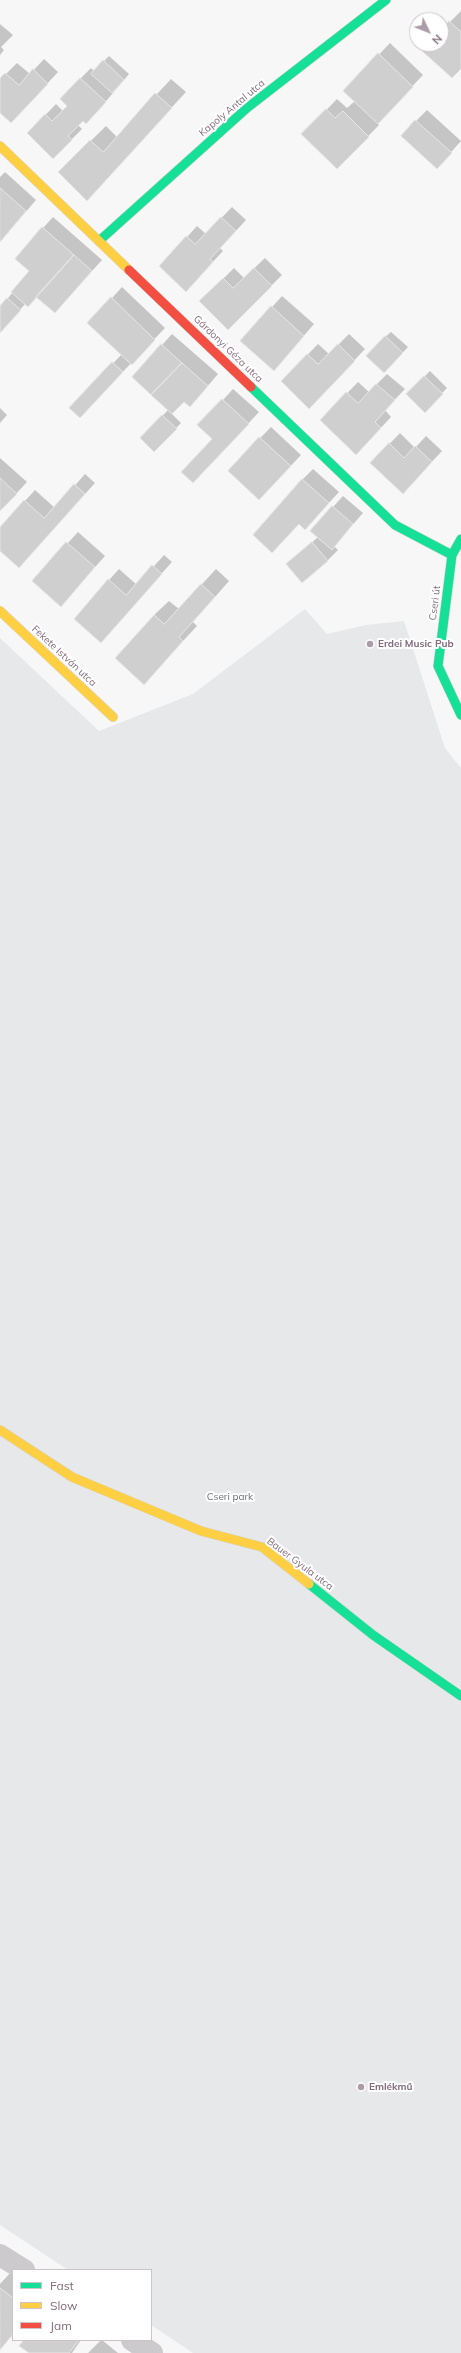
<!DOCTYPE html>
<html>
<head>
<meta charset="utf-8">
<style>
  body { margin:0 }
  #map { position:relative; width:461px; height:2353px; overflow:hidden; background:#f7f7f7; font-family:Mulish,sans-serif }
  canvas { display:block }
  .legend { position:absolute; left:12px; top:2269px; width:140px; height:72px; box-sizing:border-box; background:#fff; border:1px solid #cdc4cb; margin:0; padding:5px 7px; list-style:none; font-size:12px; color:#836b7c }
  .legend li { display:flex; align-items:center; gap:8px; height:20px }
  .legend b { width:20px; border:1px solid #cdc4cb }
  .north { position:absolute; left:409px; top:12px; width:40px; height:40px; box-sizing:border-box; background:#fff; border:1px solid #cdc4cb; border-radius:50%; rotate:133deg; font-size:11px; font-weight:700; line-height:16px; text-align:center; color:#836b7c }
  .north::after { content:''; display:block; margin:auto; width:14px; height:18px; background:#ac9ca7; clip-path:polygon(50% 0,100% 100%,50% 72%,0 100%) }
</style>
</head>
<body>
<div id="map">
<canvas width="461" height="2353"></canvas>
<ul class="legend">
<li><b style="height:5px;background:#16e098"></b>Fast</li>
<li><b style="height:5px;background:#ffcf43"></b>Slow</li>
<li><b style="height:5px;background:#f24e42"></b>Jam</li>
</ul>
<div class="north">N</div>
</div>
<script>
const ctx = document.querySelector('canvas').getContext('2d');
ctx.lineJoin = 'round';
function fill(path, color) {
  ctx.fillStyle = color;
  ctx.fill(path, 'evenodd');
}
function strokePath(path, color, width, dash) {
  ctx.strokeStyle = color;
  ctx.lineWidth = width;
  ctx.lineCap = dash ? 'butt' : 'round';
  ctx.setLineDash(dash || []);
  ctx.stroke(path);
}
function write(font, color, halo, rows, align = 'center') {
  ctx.font = font + ' Mulish,sans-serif';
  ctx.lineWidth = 4;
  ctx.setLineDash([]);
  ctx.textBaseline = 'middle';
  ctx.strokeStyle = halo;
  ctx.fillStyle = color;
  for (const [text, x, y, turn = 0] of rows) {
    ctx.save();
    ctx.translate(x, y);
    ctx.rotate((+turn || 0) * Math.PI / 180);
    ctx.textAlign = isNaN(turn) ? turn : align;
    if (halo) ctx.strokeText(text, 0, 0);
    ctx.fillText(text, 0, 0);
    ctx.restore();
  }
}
const green = new Path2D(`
  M305,609L327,634L366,625L404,621L445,748L461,768V2353H193L151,2325V2270H68L0,2225V638L99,731L193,694Z`);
const shadow = new Path2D(`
  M461,11V68L429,44H441V31Z
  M0,24L13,35L1,47L4,50L0,55Z
  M390,43L423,75L377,123L379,125L337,168L303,134L337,99L347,108L355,101L344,91Z
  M109,56L129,74L97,112L78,125L82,129L53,158L28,133L56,104L63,111L68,106L80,79L91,68L94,71Z
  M44,59L58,72L22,111L0,112V80L17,63L30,74Z
  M171,79L186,92L101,184L59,172L106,126L117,137Z
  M427,110L461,141L437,168L416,121Z
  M5,172L36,200L0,242V177Z
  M232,207L246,220L220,248L223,251L197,279L187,237L197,226L206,234Z
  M53,217L102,260L55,312L37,297L25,304L0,333V308L30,271L43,228Z
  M265,258L282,275L228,329L201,301L234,268L244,278Z
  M122,287L165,328L90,406L70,408L122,354L112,298Z
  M282,296L314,324L274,370L272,307Z
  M391,332L408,347L390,366L385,337Z
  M172,334L218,374L200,395L184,400L171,413L181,423L154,451L141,438L168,410L133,377Z
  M349,334L365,349L320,397L282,381L318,344L329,354Z
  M430,371L447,388L425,411L407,394Z
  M387,374L405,389L385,410L391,417L367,443L321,420L358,382L369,392Z
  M233,389L259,412L204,471L223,400Z
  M0,408L7,415L0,423Z
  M271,427L301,455L270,488L229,470Z
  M400,433L415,448L426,436L442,451L413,482L371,463Z
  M0,458L27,482L0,511Z
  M313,469L339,492L305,529L299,523L302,480Z
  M85,474L95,483L19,567L0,550V528L35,490L55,508Z
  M343,496L363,513L334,546L338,550L327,561L288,564L318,537L333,507Z
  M78,532L105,556L61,605L33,581Z
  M164,555L172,562L101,641L109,580L119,569L137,585Z
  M216,569L229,581L193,622L197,626L144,683L154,615L169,601L179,609Z
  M12,2271L13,2335L0,2349V2284Z
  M25,2340H81L72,2353H31Z
  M101,2340H102L118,2353H88Z`);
const building = new Path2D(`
  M449,21L461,32V69L452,78L422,51L428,44H441V30Z
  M378,53L413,87L378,124L343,91Z
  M103,60L124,80L112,93L91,74Z
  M33,69L48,84L11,123L0,113V78L5,73L19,85Z
  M80,78L106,102L86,124L83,121L68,136L72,140L53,159L27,133L45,114L52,121L67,106L60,99Z
  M155,93L172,108L87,201L58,172L90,140L103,152Z
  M326,109L335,118L343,111L369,137L337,169L301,134Z
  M415,120L452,153L437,169L401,136Z
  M0,188L26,211L0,242Z
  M221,217L236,231L210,259L213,262L186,292L159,266L186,236L195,244Z
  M42,227L74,255L28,307L11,292L29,271L15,259Z
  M74,255L92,271L55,313L36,297Z
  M254,268L272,286L228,330L199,301L223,278L233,288Z
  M111,297L155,340L132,365L87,323Z
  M7,298L21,310L0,333V306Z
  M271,306L304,336L274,371L240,341Z
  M385,336L403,353L384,373L366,356Z
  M161,344L182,363L151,395L132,377Z
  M338,344L355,361L309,409L281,381L307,354L318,364Z
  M112,362L123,372L80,418L69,408Z
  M182,363L208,386L190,407L184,402L172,414L151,395Z
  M424,376L443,394L425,413L406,394Z
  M376,384L395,400L375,422L381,428L356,455L320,420L346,392L358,403Z
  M222,399L249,424L193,483L181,472L212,439L197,425Z
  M162,415L177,429L154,452L140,438Z
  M259,437L291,466L259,500L228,471Z
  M389,443L404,458L415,446L432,462L403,494L370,463Z
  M0,478L17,494L0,511Z
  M302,479L329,503L305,530L299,524L272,553L253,535Z
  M74,484L85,494L19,568L0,551V527L24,500L44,518Z
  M332,506L353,524L332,550L310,531Z
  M66,542L95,567L61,607L32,581Z
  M312,542L328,561L302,583L286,564Z
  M152,565L162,574L101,643L74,619L108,579L126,595Z
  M201,584L215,597L179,637L183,641L144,685L115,658L154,615L164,624Z
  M0,2288L13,2298V2334L0,2350Z
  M24,2340H79L69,2353H29L19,2346Z`);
const street = new Path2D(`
  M0,2255L24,2270
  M132,2340L152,2353`);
const fast = new Path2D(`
  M99,241L247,108L386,0
  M251,387L395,525L452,555
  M461,539L452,555L438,666L461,715
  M309,1584L373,1635L461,1696`);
const slow = new Path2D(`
  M0,146L129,270
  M0,611L113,717
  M0,1430L72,1477L201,1531L262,1547L309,1584`);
const jam = new Path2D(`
  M129,270L251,387`);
const markers = [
  [370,644,4,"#ac9ca7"],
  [361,2087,4,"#ac9ca7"]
];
const streetNames = [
  ["Kapoly Antal utca",232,108,-40],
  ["Gárdonyi Géza utca",228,349,44],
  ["Cseri út",435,603,-83],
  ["Fekete István utca",64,656,43],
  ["Bauer Gyula utca",300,1564,37]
];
const poiNames = [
  ["Erdei Music Pub",378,644],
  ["Emlékmű",369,2087]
];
const parkNames = [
  ["Cseri park",230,1497]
];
fill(green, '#e6e8ea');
fill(shadow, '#0003');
fill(building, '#d0cfd0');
strokePath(building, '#e6e6e6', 1);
strokePath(fast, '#d4d3d4', 10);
strokePath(slow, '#d4d3d4', 10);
strokePath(jam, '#d4d3d4', 10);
strokePath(street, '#cccacc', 22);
strokePath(fast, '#16e098', 9);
strokePath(slow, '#ffcf43', 9);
strokePath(jam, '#f24e42', 9);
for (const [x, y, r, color] of markers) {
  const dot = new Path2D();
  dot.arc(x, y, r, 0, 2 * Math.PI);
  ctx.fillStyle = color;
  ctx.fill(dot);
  strokePath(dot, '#fff', 1.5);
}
write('10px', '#836b7c', '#fff', streetNames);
write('bold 10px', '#836b7c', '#fff', poiNames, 'left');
write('10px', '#696f7b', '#fff', parkNames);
</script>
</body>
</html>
